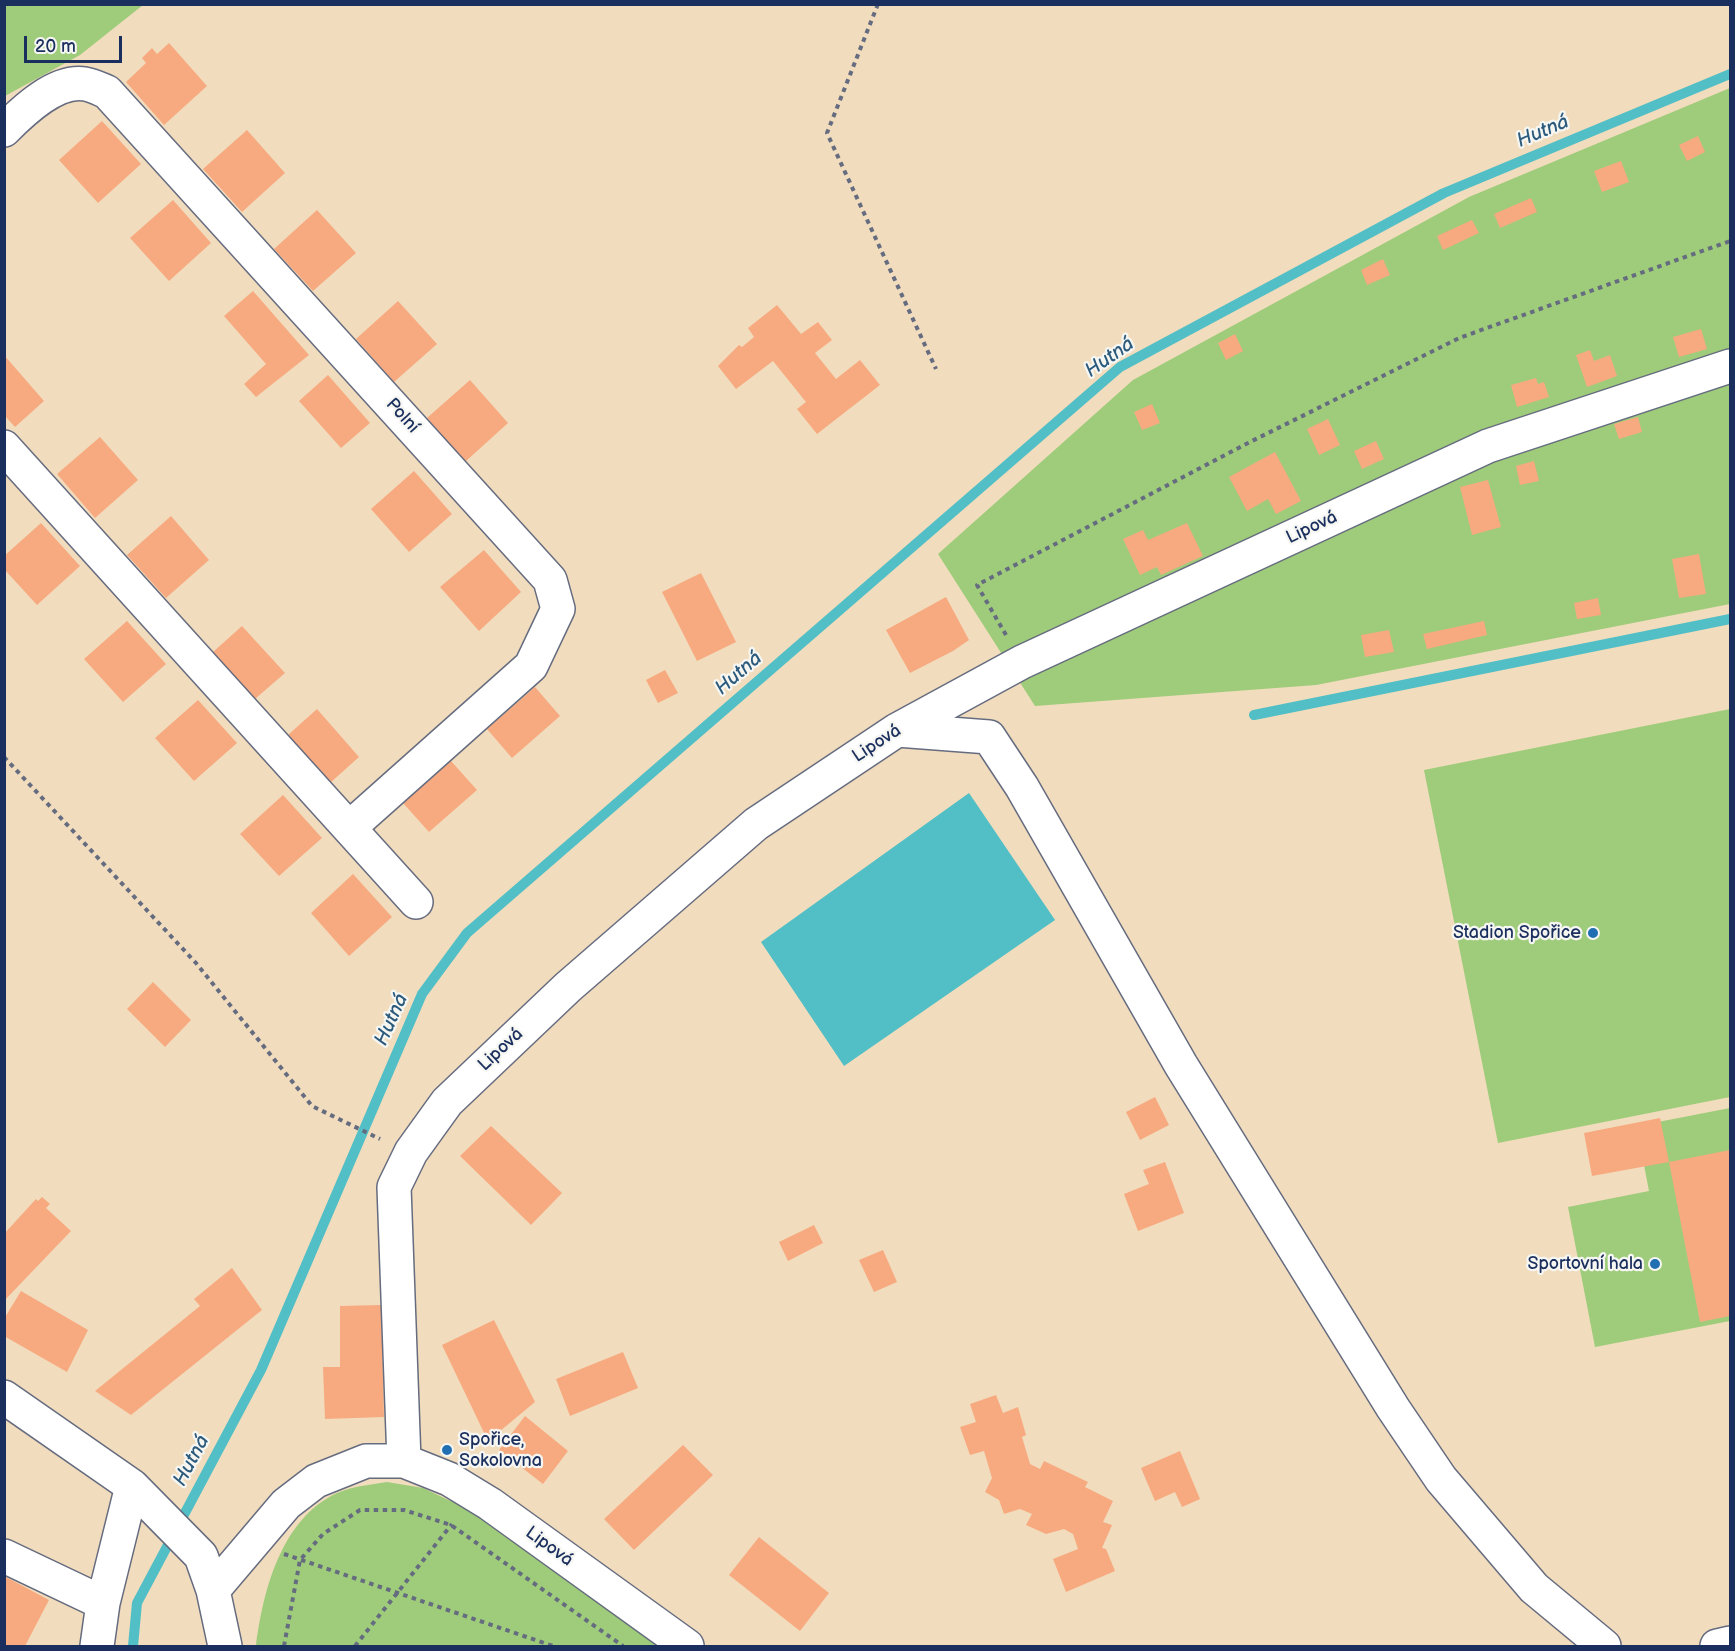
<!DOCTYPE html>
<html>
<head>
<meta charset="utf-8">
<style>
  body { margin:0 }
  #map { position:relative; width:1735px; height:1651px; overflow:hidden; background:#f1dcbd; font-family:"Balsamiq Sans",sans-serif }
  canvas { display:block }
  .frame { position:absolute; inset:0; border:6px solid #1b2f5e; pointer-events:none }
  .scale { position:absolute; left:24px; top:36px; width:98px; height:27px; box-sizing:border-box; border:3px solid #1b2f5e; border-top:0; padding-left:8px; font-size:18px; line-height:21px; white-space:nowrap; color:#1b2f5e; -webkit-text-stroke:4px #f6f6f2; paint-order:stroke }
</style>
</head>
<body>
<div id="map">
<canvas width="1735" height="1651"></canvas>
<div class="frame"></div>
<div class="scale">20 m</div>
</div>
<script>
const ctx = document.querySelector('canvas').getContext('2d');
ctx.lineJoin = 'round';
function fill(path, color) {
  ctx.fillStyle = color;
  ctx.fill(path, 'evenodd');
}
function strokePath(path, color, width, dash) {
  ctx.strokeStyle = color;
  ctx.lineWidth = width;
  ctx.lineCap = dash ? 'butt' : 'round';
  ctx.setLineDash(dash || []);
  ctx.stroke(path);
}
function write(font, color, halo, rows, align = 'center') {
  ctx.font = font + ' "Balsamiq Sans",sans-serif';
  ctx.lineWidth = 4.5;
  ctx.setLineDash([]);
  ctx.textBaseline = 'middle';
  ctx.strokeStyle = halo;
  ctx.fillStyle = color;
  for (const [text, x, y, turn = 0] of rows) {
    ctx.save();
    ctx.translate(x, y);
    ctx.rotate((+turn || 0) * Math.PI / 180);
    ctx.textAlign = isNaN(turn) ? turn : align;
    if (halo) ctx.strokeText(text, 0, 0);
    ctx.fillText(text, 0, 0);
    ctx.restore();
  }
}
const green = new Path2D(`
  M5,4H143V5L80,55L5,96Z
  M1730,88V604L1316,685L1035,706L938,554L1133,380L1469,197Z
  M1730,709V1097L1498,1143L1424,770Z
  M1730,1108V1321L1595,1347L1568,1207L1649,1191L1644,1165L1586,1136Z
  M387,1482L423,1488L478,1514L660,1646H256C263,1591 281,1519 337,1493C353,1486 370,1485 387,1482Z`);
const water = new Path2D(`
  M969,793L1055,920L844,1066L761,942Z`);
const stream = new Path2D(`
  M1254,715L1730,619
  M133,1646L137,1603L261,1370L422,994L467,933L1120,367L1444,193L1730,74`);
const building = new Path2D(`
  M169,43L207,86L164,125L126,82L146,63L142,58L152,48L157,54Z
  M102,121L141,164L98,203L59,160Z
  M247,130L285,173L242,212L203,169Z
  M1698,136L1705,152L1687,161L1679,145Z
  M1621,161L1629,182L1602,192L1594,171Z
  M1531,198L1537,212L1500,228L1494,214Z
  M173,200L211,243L169,281L130,238Z
  M317,210L356,253L313,291L274,249Z
  M1472,220L1479,233L1443,250L1437,236Z
  M1383,259L1390,275L1367,285L1361,270Z
  M253,291L309,355L256,397L244,384L266,364L224,316Z
  M398,301L437,344L394,382L356,339Z
  M777,305L801,334L818,322L832,340L815,353L836,379L860,360L880,385L817,434L797,409L806,402L773,361L736,389L718,366L739,345L742,347L754,337L748,328Z
  M1701,329L1707,349L1679,357L1673,337Z
  M1235,334L1243,351L1226,360L1218,343Z
  M1590,350L1594,361L1610,355L1617,376L1587,387L1576,355Z
  M4,355L44,401L15,427L4,415Z
  M328,375L370,423L341,448L299,401Z
  M1536,378L1538,384L1544,382L1549,397L1517,407L1511,385Z
  M470,380L508,423L465,462L427,418Z
  M1152,404L1160,423L1142,430L1134,412Z
  M1638,417L1642,432L1619,439L1614,424Z
  M1328,419L1340,445L1319,455L1307,429Z
  M100,437L138,480L95,518L57,474Z
  M1376,441L1384,459L1362,469L1354,451Z
  M1275,452L1301,501L1276,514L1268,499L1247,511L1229,477Z
  M1534,461L1539,481L1520,485L1516,466Z
  M414,471L452,514L409,552L371,509Z
  M1488,480L1501,527L1472,535L1460,487Z
  M171,516L209,560L166,598L127,555Z
  M41,523L80,566L37,605L4,569V556Z
  M1187,523L1203,556L1161,575L1157,567L1140,575L1123,539L1143,530L1148,540Z
  M484,550L521,592L479,631L440,587Z
  M1699,554L1706,594L1679,598L1672,559Z
  M701,573L736,642L697,661L662,592Z
  M946,597L969,640L953,651L910,673L886,630Z
  M1598,598L1601,615L1577,619L1574,603Z
  M127,621L166,664L123,702L84,659Z
  M1484,621L1487,635L1427,649L1423,634Z
  M242,626L285,673L255,699L213,652Z
  M1389,630L1394,652L1365,657L1361,635Z
  M665,670L678,693L658,703L646,680Z
  M535,687L560,716L512,758L487,729Z
  M198,700L237,743L194,781L155,738Z
  M317,709L359,757L330,783L288,735Z
  M451,761L477,790L429,832L403,803Z
  M283,795L322,838L279,876L240,834Z
  M353,874L392,917L349,956L311,913Z
  M153,982L191,1020L165,1047L127,1009Z
  M1155,1097L1169,1125L1140,1140L1126,1112Z
  M1660,1118L1669,1162L1730,1150V1316L1700,1322L1669,1162L1592,1176L1584,1133Z
  M491,1126L562,1193L531,1225L460,1156Z
  M1165,1162L1184,1213L1138,1231L1124,1194L1149,1184L1143,1170Z
  M42,1197L50,1204L46,1208L71,1231L4,1301V1234L36,1199L38,1201Z
  M814,1225L823,1243L788,1261L779,1242Z
  M883,1250L897,1282L874,1292L859,1260Z
  M232,1268L262,1310L131,1415L95,1391L200,1306L194,1299Z
  M21,1291L88,1330L67,1372L4,1336V1319Z
  M381,1305L384,1417L325,1419L323,1367H340V1306Z
  M494,1320L535,1402L488,1441L442,1345Z
  M623,1352L638,1388L570,1416L556,1379Z
  M996,1395L1003,1413L1018,1407L1026,1435L1022,1437L1030,1464L1040,1469L1044,1461L1088,1482L1085,1487L1113,1501L1103,1522L1112,1525L1102,1548L1106,1549L1115,1571L1066,1592L1053,1559L1078,1549L1073,1534L1064,1529L1046,1534L1026,1525L1032,1514L1020,1509L1004,1514L999,1500L985,1492L992,1478L984,1451L970,1455L960,1427L976,1422L970,1404Z
  M525,1416L568,1451L543,1484L499,1450Z
  M683,1445L713,1475L634,1550L604,1519Z
  M1180,1451L1200,1499L1182,1507L1175,1492L1155,1501L1141,1468Z
  M759,1537L829,1593L800,1631L729,1575Z
  M4,1576L49,1600L25,1646H4Z`);
const path = new Path2D(`
  M878,4L827,133L936,369
  M1006,635L977,585L1248,443L1459,338L1730,241
  M4,757L196,963L312,1106L380,1139
  M284,1554L553,1646
  M284,1646L300,1560L323,1534L360,1510H404L451,1525L623,1646
  M355,1646L452,1524`);
const minor = new Path2D(`
  M4,130C23,111 56,79 85,84C92,85 100,89 107,92L550,580L558,609L531,666L349,828
  M4,447L416,902
  M897,730L989,737L1022,787L1181,1065L1393,1408L1441,1479L1534,1588L1604,1646
  M4,1397L132,1486L201,1556L213,1590L225,1646
  M404,1461L394,1187L411,1152L447,1102L568,987L756,824L897,730L1022,662L1488,446L1730,366
  M4,1556L103,1603L132,1486
  M213,1590L286,1504L316,1481L366,1461H404L449,1479L490,1504L687,1646
  M97,1646L103,1603
  M1717,1646L1730,1643`);
const markers = [
  [1593,933,6,"#1f6fb2"],
  [1655,1264,6,"#1f6fb2"],
  [447,1450,6,"#1f6fb2"]
];
const streetNames = [
  ["Polní",402,416,48],
  ["Lipová",1312,528,-25],
  ["Lipová",877,744,-33],
  ["Lipová",501,1050,-43],
  ["Lipová",549,1547,36]
];
const poiNames = [
  ["Stadion Spořice",1581,933],
  ["Sportovní hala",1643,1264],
  ["Spořice,",459,1440,"left"],
  ["Sokolovna",459,1461,"left"]
];
const waterNames = [
  ["Hutná",1543,132,-23],
  ["Hutná",1110,358,-35],
  ["Hutná",739,674,-41],
  ["Hutná",392,1020,-66],
  ["Hutná",192,1461,-62]
];
fill(green, '#9ecc7a');
fill(water, '#51bfc5');
strokePath(stream, '#51bfc5', 10);
fill(building, '#f7aa80');
strokePath(minor, '#666c7f', 36);
strokePath(path, '#666c7f', 4, [4.5, 4.5]);
strokePath(minor, '#fff', 33);
for (const [x, y, r, color] of markers) {
  const dot = new Path2D();
  dot.arc(x, y, r, 0, 2 * Math.PI);
  ctx.fillStyle = color;
  ctx.fill(dot);
  strokePath(dot, '#f6f6f2', 2);
}
write('18px', '#1b2f5e', '#f6f6f2', streetNames);
write('18px', '#1b2f5e', '#f6f6f2', poiNames, 'right');
write('italic 20px', '#2b5a7d', '#f6f6f2', waterNames);
</script>
</body>
</html>
